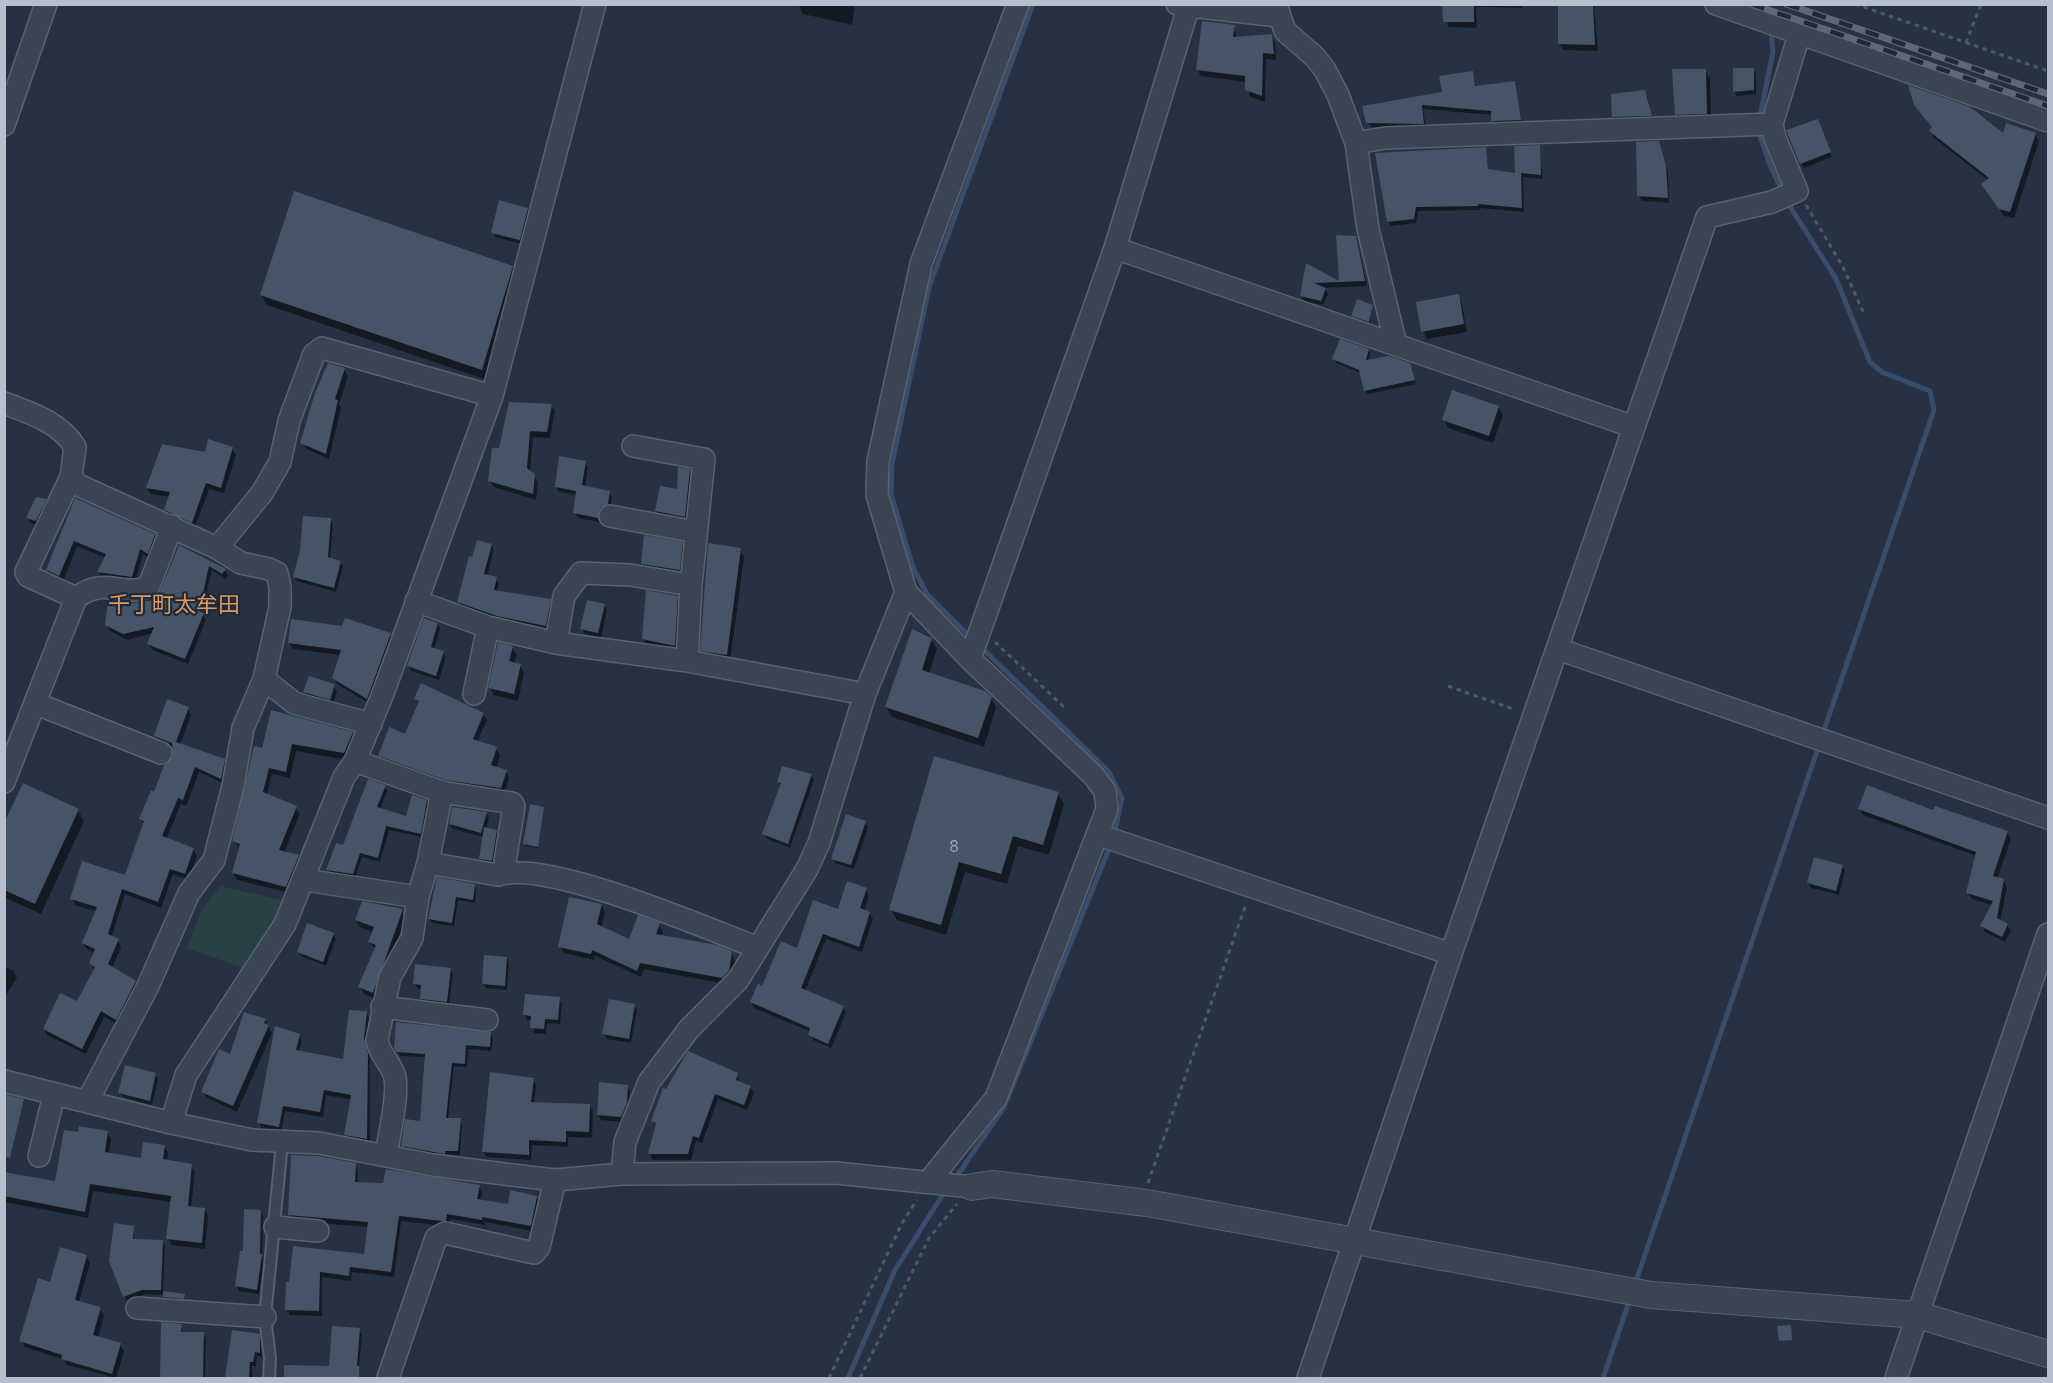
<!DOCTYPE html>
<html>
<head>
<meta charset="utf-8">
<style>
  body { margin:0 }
  #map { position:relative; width:2053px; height:1383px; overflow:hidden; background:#263243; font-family:"IBM Plex Sans",sans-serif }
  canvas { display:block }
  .frame { position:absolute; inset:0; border:6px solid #b7bfcd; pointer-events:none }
</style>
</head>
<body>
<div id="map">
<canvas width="2053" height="1383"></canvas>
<div class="frame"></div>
</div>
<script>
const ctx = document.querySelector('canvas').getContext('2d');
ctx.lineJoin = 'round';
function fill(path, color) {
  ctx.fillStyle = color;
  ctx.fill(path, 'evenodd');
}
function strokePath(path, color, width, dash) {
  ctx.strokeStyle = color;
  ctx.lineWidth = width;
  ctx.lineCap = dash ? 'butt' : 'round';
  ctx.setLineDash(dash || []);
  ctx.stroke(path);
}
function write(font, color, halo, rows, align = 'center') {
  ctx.font = font + ' "IBM Plex Sans","Noto Sans JP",sans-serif';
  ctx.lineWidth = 4.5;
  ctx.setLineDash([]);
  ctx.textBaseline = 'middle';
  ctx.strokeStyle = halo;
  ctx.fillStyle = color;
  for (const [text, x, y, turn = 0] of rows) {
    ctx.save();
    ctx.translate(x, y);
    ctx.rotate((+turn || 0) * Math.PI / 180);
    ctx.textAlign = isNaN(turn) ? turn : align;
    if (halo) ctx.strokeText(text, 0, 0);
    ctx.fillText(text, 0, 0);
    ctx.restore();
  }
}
const green = new Path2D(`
  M220,886L291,902L249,970L187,948L201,911Z`);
const shadow = new Path2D(`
  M798,4H855L852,25L803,14Z
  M1443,4H1522V8L1476,7L1477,28L1448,27Z
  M1559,4H1594L1598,51L1563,50L1559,43Z
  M1234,27L1237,38L1271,36L1275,42L1276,60L1266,59L1265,102L1250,97L1246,82L1201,76L1197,69Z
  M1753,69L1756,74V94L1737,96L1734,91Z
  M1705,70L1710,78L1711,121L1681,122L1677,114Z
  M1472,72L1476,87L1514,82L1522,125L1495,126L1493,115L1423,109L1426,128L1371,127L1368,122L1444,93Z
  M1647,96L1653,120L1616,121L1613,117Z
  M1820,126L1832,157L1804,168L1801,163Z
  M1930,131L2035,134L2039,141L2014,218L2004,216L1987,191L1988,180L1934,138Z
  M1539,147L1543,179L1523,177L1524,212L1480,208V210L1418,211L1416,223L1391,226L1388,221L1485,149L1489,171L1517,174Z
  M1661,147L1668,171L1669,203L1642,201L1639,196Z
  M527,209L530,214L522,244L495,237L493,233Z
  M1338,237H1356L1367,286L1324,288L1328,294L1323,305L1304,301L1301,296L1308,265L1340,283Z
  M512,267L518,277L487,380L267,305L261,295Z
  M1458,296L1462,304L1467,332L1427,339L1423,331Z
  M1372,306L1370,323L1353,316Z
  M1368,350L1370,354L1368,361L1412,369L1416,384L1367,394L1361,373L1336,363L1334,359Z
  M344,369L348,376L339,404L341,408L329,459L306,449L302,442Z
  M551,405L555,411L550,438L533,437L530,472L538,482L536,500L494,487L490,481L500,450Z
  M1498,407L1503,415L1493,443L1448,428L1444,420Z
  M232,448L236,455L224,493L209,489L195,528L169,516L165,510L170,497L151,494L147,488L206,454Z
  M585,462L588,467L585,487L609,492L612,497L610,509L602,513L600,522L578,518L575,513L577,495L559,492L556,487Z
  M689,471L692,475L687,521L659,515L656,511L678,491Z
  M46,500L48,505L39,525L31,523L28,518Z
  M76,500L154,535L158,542L151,559L143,554L135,583L102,578L99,572L106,558L77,546L63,582L51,576L47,570Z
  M331,519L333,524L330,559L340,562L343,567L336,592L297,581L295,576Z
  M682,544L686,552L683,577L647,571L642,564Z
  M491,545L494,550L487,576L496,579L499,584L496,592L550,600L552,605L548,630L501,621L461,607L458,602L473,559Z
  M179,547L225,570L228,575L226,579L212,570L202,613L206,620L188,664L152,650L149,644L153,633L127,640L110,631L106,625L133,604L164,601L160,594Z
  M740,549L744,557L730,662L706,658L702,650Z
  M677,597L681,605L679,653L648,646L643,639Z
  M604,605L607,610L601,638L585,634L582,629Z
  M437,624L440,629L434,649L443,652L446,657L439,680L411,671L408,666Z
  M913,631L928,635L937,649L929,674L991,698L996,708L984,747L892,717L886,707Z
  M390,635L394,641L370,704L337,684L334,678L341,655L293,649L289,643Z
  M512,647L517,655L514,664L520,665L524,673L518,701L494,695L490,688Z
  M334,686L337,691L333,704L308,697L305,692Z
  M416,699L483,714L487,720L477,742L496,749L500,755L496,768L506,771L509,778L504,794L450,786L383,762L379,755L406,736L419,704Z
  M188,709L191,715L180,745L224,761L227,767L224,784L199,772L186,806L181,804L166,840L193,849L197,856L188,880L173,874L161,908L125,894L111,938L118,940L121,947L112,968L135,982L139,988L119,1025L104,1017L86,1054L48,1036L44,1029L77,1003L94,970L90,964L95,953L87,949L83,943L97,912L75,905L72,898L125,877L144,825L141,819L175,758L174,748L159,742L155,736Z
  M272,712L352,734L356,740L348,760L296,751L290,778L272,774L267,795L296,808L300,814L284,853L298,856L302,863L290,893L237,880L233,873L240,849L234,841Z
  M935,758L1058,794L1064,804L1049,855L1018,846L1007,884L965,872L946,935L897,920L891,910Z
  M811,775L814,780L790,848L767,839L764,834L781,786L779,782Z
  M385,787L387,791L380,809L407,818L426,802L429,806L423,837L389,830L380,862L362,857L355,878L330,875L328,870Z
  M543,808L538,848L526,846L525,844Z
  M1859,809L1934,812L2007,832L2011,839L1997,879L2003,880L2007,887L2000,922L2007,925L2011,931L2005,942L1985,932L1982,926L1992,905L1972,899L1968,893L1977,856L1863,815Z
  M78,810L84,821L41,914L4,897V827Z
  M486,813L489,818L486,829L496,831L499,836L495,865L483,863L480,859L484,837L453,829L450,824Z
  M865,823L868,827L854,869L835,863L833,858Z
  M1842,866L1845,871L1839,895L1811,888L1808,883Z
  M438,879L474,885L476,889L475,903L458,900L454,926L432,923L429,919Z
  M866,890L869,895L864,911L869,913L873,919L862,952L826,939L805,991L843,1007L846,1013L831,1048L813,1040L811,1032L754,1008L751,1002L798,950L839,911Z
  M601,905L605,912L601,928L629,941L659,925L663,932L661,937L731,953L735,960L732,978L726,984L644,969L641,977L595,956L594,960L564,953L560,946Z
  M402,910L406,917L377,999L364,994L360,987L376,950L369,942L373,932L360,927L356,920Z
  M333,934L336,939L326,966L301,956L298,951Z
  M507,958L509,963L507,990L486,988L483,984Z
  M4,966L13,971L17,978L4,998Z
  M450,969L453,974L449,1006L424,1003L421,999L422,989H418L415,984Z
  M559,999L562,1004L560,1024L547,1023L546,1034L534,1033L532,1020H527L525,1015Z
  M634,1005L637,1010L631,1043L607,1039L604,1034Z
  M366,1013L369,1018L367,1045L370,1060V1144L349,1140L346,1135L352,1100L326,1095L323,1117L285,1111L281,1132L262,1129L259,1123L299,1035L302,1041L299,1052L345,1060Z
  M265,1020L272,1033L237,1112L207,1098L203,1092Z
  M490,1033L493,1038L491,1051L468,1049L467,1067L454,1066L448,1119L460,1120L462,1124L460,1155H447V1157L405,1150L402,1145L421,1122L427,1057L400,1056L395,1048Z
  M155,1074L158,1079L152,1105L123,1097L120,1093Z
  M737,1075L740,1083L750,1087L754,1093L747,1110L718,1099L702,1143L696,1141L691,1160H653L650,1154L657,1127L653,1120Z
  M533,1079L536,1085L534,1103L589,1105L593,1111L592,1138L568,1137V1147L532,1145L531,1160L487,1157L483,1152Z
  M627,1086L630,1091L629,1108L624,1122L601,1120L598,1115Z
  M107,1132L111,1139L109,1154L142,1159L164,1146L168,1153L167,1161L191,1166L195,1172L191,1208L205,1209L208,1216L205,1249L172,1245L168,1239L172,1202L93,1191L88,1218L4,1202V1174L56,1183L79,1134Z
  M355,1164L358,1170L357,1184L479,1186L482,1192L480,1201L509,1206L536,1197L540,1203L533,1231L485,1222V1225L450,1219L449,1226H446L401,1221L394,1277L352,1272L351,1281L322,1277V1316L290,1315L287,1309L294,1248L365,1256L369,1227L293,1221L290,1215Z
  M260,1211L263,1216L262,1256L264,1261L259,1294L239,1291L237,1286L245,1253Z
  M133,1227L135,1240L162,1242L165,1246L163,1293L184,1295L185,1300L165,1299L164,1295L145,1294L127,1301L111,1261Z
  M86,1256L90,1263L79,1302L100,1309L104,1316L98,1338L120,1344L124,1351L116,1378L67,1365L64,1360L25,1347L21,1340L51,1283Z
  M181,1325L183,1333L203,1334L206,1338L205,1378H159Z
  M359,1330L362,1335L358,1378H285V1366L330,1367Z
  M233,1332L259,1336L261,1341L262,1357L257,1356L256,1366H252V1378H226Z`);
const stream = new Path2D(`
  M1759,121L1773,52L1771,30
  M1758,130L1770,165L1782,191
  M1786,200L1836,279L1870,362L1882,372L1930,391L1934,410L1822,736
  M972,639L927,594L913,568L891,494L892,464L929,287L1033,4
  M981,647L1109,772L1122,798L1114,835
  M955,1179L1004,1107L1111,844
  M1635,1284L1819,745
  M848,1378L895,1270L945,1191
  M1603,1378L1630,1299`);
const building = new Path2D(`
  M1442,4H1474V22H1443Z
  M1558,4H1593L1595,45L1558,44Z
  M1202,21L1235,25L1233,37L1272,34L1274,54L1263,53L1262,96L1245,90V76L1196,70Z
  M1733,68H1754V90L1733,92Z
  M1672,69H1706L1707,114L1675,115Z
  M1473,71L1475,86L1515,81L1521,120L1491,121V111L1422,105L1424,124L1366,123L1362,106L1442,92L1439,76Z
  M1908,85L1970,107L2003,133L2006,123L2036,133L2010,212L1999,209L1981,184L1989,178L1929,131L1932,127L1914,105Z
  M1645,90L1652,116L1612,117L1611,94Z
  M1818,119L1831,152L1800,164L1786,130Z
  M1659,141L1666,165L1668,198L1637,196L1636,142Z
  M1540,145L1541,175L1521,173L1522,208L1478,204V206L1416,207L1414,219L1387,222L1375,153L1486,147L1488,169L1515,173L1514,146Z
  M294,191L513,266L482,370L260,295Z
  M499,200L528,208L520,240L491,233Z
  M1336,235L1356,236L1365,281L1314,283L1326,288L1321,301L1300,296L1306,263L1339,281Z
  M1459,294L1464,324L1421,332L1416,302Z
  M1357,299L1373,305L1369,322L1351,316Z
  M1340,339L1369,349L1366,360L1389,356L1410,363L1415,380L1364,391L1359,370L1332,359Z
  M328,363L345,368L335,399L338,400L326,454L300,443L315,393Z
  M1452,390L1499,406L1489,436L1442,420Z
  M509,402L552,404L547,432L530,431L527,468L535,474L533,494L488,481L492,448H499Z
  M208,439L233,447L221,488L206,483L192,523L164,510L170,492L146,488L162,444L205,452Z
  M559,456L586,461L582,485L610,491L608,504L600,508L598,518L573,513L576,491L555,487Z
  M678,467L690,469L685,517L655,511L660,486L677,489Z
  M36,497L47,499L36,521L26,518Z
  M75,498L155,534L148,554L140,549L132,577L97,572L106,554L74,541L59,576L46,570Z
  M303,516L331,518L328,557L341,561L334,588L293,577L300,550Z
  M644,535L683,542L680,570L641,564Z
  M477,540L492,544L484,574L497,577L494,590L551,599L546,626L497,616L457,602L469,556L472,557Z
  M708,543L741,548L727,655L700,651Z
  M179,545L226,569L222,574L209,566L199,611L204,613L185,659L147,644L154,627L123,634L105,625L108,601L133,603L169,598L159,594Z
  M646,590L678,596L675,646L642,639Z
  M587,600L605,604L598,633L580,629Z
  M345,618L391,633L367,699L332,678L341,650L288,643L291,619L342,626Z
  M424,618L438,623L431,647L444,651L436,676L407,666Z
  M912,629L932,638L922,670L985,691L992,697L978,738L885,707Z
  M498,642L513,646L509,661L521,664L514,694L488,688Z
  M309,676L335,684L330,700L303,692Z
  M421,683L484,713L473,739L497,747L491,765L507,770L501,788L445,780L378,756L389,727L405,734L419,701L414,699Z
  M167,699L189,707L176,742L225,759L221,779L195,767L183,800L178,798L162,836L194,848L185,874L170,869L158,902L122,889L108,934L119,939L108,964L136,981L116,1020L101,1011L82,1049L43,1029L60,993L77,1001L95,967L89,964L95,949L82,943L97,907L70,899L82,861L125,875L144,821L139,819L151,790L154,792L164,765L173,757L172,743L154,736Z
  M271,710L353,732L344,753L292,744L286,772L269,768L263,792L297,806L279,850L299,855L286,887L232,873L240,844L232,841L254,746L262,748Z
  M934,756L1059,792L1043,845L1013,836L1001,874L959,862L941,925L889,910Z
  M782,766L812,774L788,844L762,834L781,783L777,782Z
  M368,779L386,785L377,807L406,816L412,795L427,800L421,834L386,826L378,858L360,853L353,874L326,870L336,843L343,845Z
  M23,783L79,809L35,904L4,890V823Z
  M1867,785L1933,810L1935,806L2008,831L1993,876L2004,879L1997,918L2008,924L2002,937L1980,926L1993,901L1966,893L1976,852L1858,809Z
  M530,804L544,807L538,847L523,844Z
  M452,807L487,812L481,833L449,824Z
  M846,814L866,821L851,865L831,859Z
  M484,827L497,830L492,861L479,859Z
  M1814,857L1843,865L1836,891L1807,883Z
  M437,877L475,884L473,900L456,897L452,923L428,919Z
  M847,881L867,888L860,908L870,912L859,947L823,934L801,988L844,1006L828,1044L808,1035L810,1028L750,1002L758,983L762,986L781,941L797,948L813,900L838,909Z
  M569,897L602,904L597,924L629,939L638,915L660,923L656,934L717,945L732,951L729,971L722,978L640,963L637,971L592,950L591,954L558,947Z
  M362,901L403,909L373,993L358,987L376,945L368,942L374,927L355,920Z
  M307,923L334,933L323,962L297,952Z
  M484,955L507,957L505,986L482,984Z
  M415,964L451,968L447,1002L420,999L421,985L413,984Z
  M525,994L560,997L558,1020L545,1019L544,1029L530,1028L531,1016L523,1015Z
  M609,999L635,1004L629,1039L602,1034Z
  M349,1010L367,1011L364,1038L368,1053L367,1139L344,1135L351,1095L324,1090L320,1112L283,1106L279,1127L257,1123L275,1026L300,1034L296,1050L343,1059Z
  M244,1012L266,1019L264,1023L269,1025L233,1106L201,1092L219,1049L230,1054Z
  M396,1022L491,1032L490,1047L466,1045L465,1064L452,1063L446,1118H461L458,1151H445V1154L401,1146L405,1119L420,1121L425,1054L396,1052L394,1048Z
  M688,1051L738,1073L736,1080L751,1086L744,1105L715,1094L699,1138L693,1136L688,1154H648L656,1123L651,1121L663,1088L666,1089Z
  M125,1065L156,1073L150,1101L118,1093Z
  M490,1072L534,1078L531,1102L590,1104L589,1132L566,1131V1142L529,1140V1155L482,1152Z
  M599,1082L628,1085L627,1103L621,1117L597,1115Z
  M4,1094L24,1099L10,1158L4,1157Z
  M79,1126L108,1131L105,1152L141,1158L143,1142L165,1145L163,1159L192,1164L188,1206L205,1208L202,1243L166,1239L171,1196L90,1184L85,1212L4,1196V1172L55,1181L64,1130L78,1132Z
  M291,1155L318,1156L356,1163L355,1182L383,1183L386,1169L480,1185L477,1199L508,1204L510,1190L537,1196L531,1226L482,1217V1220L447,1214L446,1221H442L399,1216L391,1272L350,1267L349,1276L320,1272L319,1311L285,1310L286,1282H289L293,1246L364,1254L368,1222L288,1215Z
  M244,1209L261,1210L260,1254H262L257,1290L235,1286L240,1251H243Z
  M114,1223L134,1226L133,1239L163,1240L161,1290H142L123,1297L109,1261Z
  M60,1247L87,1255L75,1300L101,1307L93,1335L121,1343L112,1374L61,1359L62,1355L19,1341L38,1278L50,1282Z
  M163,1291L185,1294L184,1299L163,1297Z
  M161,1322L182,1324L181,1332H204L203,1378H160Z
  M1791,1325L1792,1340L1779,1341L1777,1326Z
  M332,1326L360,1328L357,1366H359V1378H284V1365L329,1366Z
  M232,1330L260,1334V1353L255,1352L253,1362H250L249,1378H225Z`);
const path = new Path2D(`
  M1855,4L2048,71
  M1966,43L1981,4
  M1806,205L1843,267L1865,316
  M995,642L1064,707
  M1448,686L1516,710
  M1148,1183L1246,904
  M829,1378L902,1223L917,1200
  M860,1378L929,1238L957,1204`);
const service = new Path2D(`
  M269,1378L270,1358L265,1317L282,1143`);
const minor = new Path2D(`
  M1018,4L921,264L878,461L877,495L906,592L970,659L1115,248L1188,8
  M1177,4L1188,8L1199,7L1278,16
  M1276,4L1285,31L1315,57L1325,70L1338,95L1356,143L1368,229L1396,345
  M1716,4L2048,121
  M4,125L46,4
  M1356,143L1385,138L1772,124
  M1115,248L1634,427
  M4,403C30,413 60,422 75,447L71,477L78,485L217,548L262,493L280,462L289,421L314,354L322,348L492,396
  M633,446L704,459L691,585L687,661
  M71,477L26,572L28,576L76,598
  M610,516L696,532
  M416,601L488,627L556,643L687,661L865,694
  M556,643L564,596L581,573L630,575L691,585
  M1558,649L2048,818
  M264,679L294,703L371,724
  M474,694L488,627
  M37,704L161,753
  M355,761L442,792L512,803L514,806L505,861L508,872
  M4,782L76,598C105,575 125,599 149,586L172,526
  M1099,835L1451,954
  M428,863L498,875C547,859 703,927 756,947
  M305,880L418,897
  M382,1007L487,1020
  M4,1081L171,1123L252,1140L319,1143L433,1165L512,1175L555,1180L622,1174L836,1173L972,1187
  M87,1102L148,986L189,893L214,860L233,786L243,728L264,679L280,607V587L277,573L269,569L241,563L217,548
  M171,1123L186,1075L285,924L344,777L355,761L382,696L492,396L595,4
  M386,1155C389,1135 400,1091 394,1074C389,1061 379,1053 377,1040L390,977L412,938L418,897L428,863L442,792
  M39,1156L54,1095
  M622,1174L625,1142L649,1082L689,1029L738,980L807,869L819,843L865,694L906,592
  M929,1181L996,1098L1107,809L1105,791L1093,775L970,659
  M275,1227L318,1231
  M137,1308L265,1317
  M388,1378L436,1238L445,1233L534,1253L539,1247L555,1180
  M1308,1378L1451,954L1707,217L1772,202L1797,191L1775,138L1772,124L1799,35
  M1896,1378L2048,934`);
const tertiary = new Path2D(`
  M972,1187L992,1184L1147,1203L1651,1295L1918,1315L2048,1354`);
const rail = new Path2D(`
  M1751,4L2048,106
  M1786,4L2048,94`);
const numberNames = [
  ["8",954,847]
];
const quarterNames = [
  ["千丁町太牟田",174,606]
];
fill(green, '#284144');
fill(shadow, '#0007');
strokePath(stream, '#384d6b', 5);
fill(building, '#465468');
strokePath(service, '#586270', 14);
strokePath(minor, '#586270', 24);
strokePath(tertiary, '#586270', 28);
strokePath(path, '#465e61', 3, [4.5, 4.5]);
strokePath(service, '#3a4453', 10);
strokePath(minor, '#3a4453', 21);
strokePath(tertiary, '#3a4453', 26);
strokePath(rail, '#5c687a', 7);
strokePath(rail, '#1f2938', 4.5, [14]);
write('16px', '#9ba4b4', null, numberNames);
write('22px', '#db9964', '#1f2938', quarterNames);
</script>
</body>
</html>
